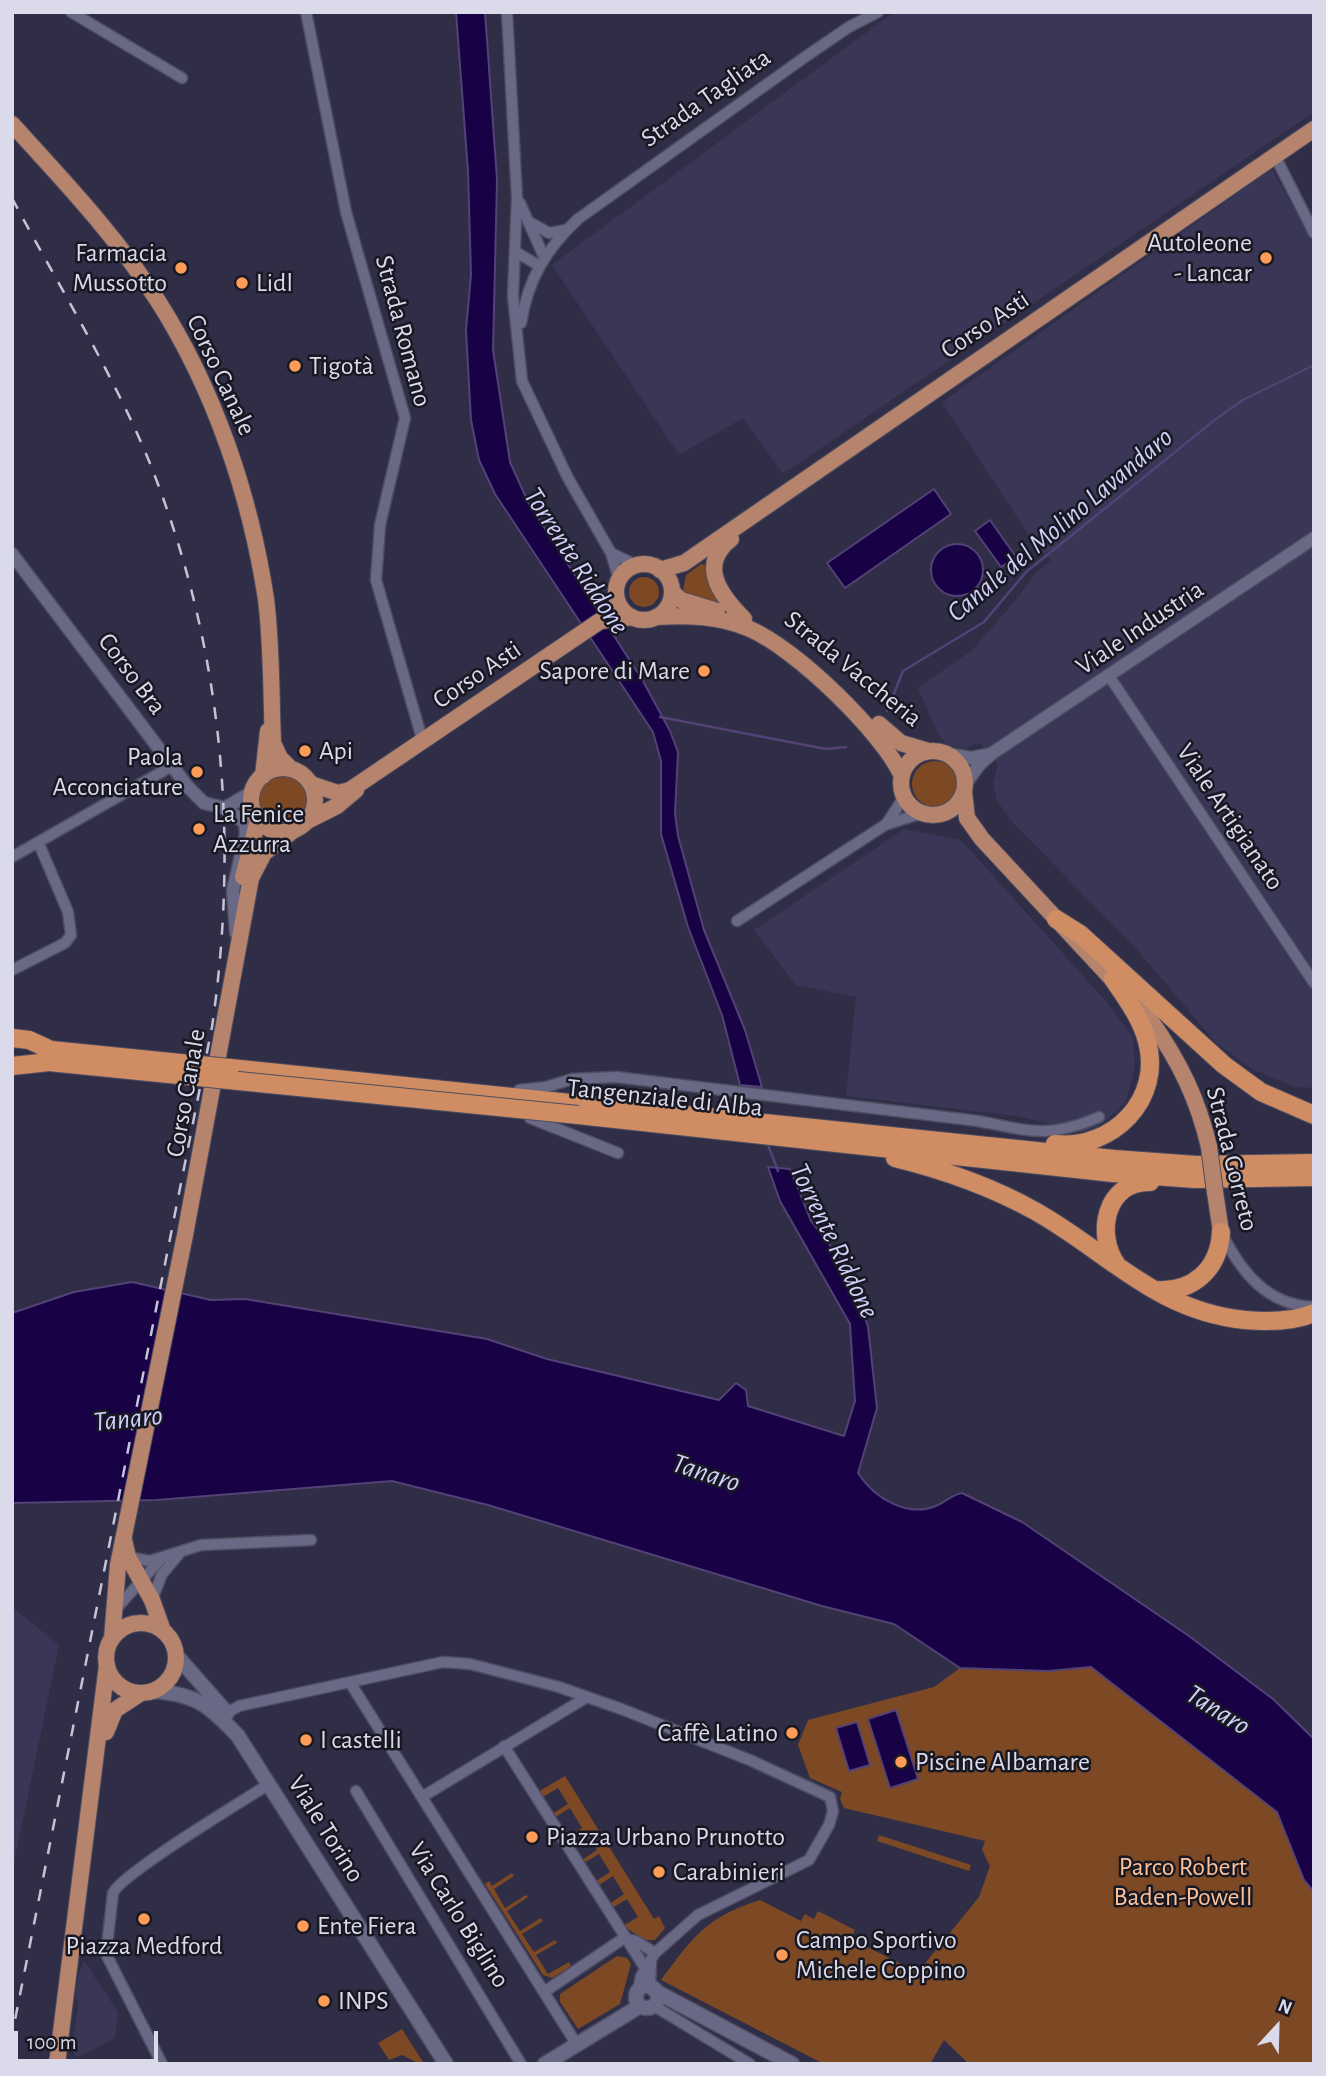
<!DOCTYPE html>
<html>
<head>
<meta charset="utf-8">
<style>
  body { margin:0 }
  #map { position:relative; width:1326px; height:2076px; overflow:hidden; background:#302e47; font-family:"Alegreya Sans",sans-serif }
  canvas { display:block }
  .frame { position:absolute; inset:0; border:14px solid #dadaea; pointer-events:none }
  .north { position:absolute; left:1242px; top:1992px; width:70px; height:70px; -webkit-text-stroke:5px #181823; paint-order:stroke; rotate:22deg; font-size:19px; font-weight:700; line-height:28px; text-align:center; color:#dadaea }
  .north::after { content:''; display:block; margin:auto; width:24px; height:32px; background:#dadaea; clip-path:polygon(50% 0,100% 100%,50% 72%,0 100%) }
  .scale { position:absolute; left:14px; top:2031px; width:144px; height:32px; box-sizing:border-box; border:4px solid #dadaea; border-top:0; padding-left:9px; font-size:21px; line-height:24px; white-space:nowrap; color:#dadaea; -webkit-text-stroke:5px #181823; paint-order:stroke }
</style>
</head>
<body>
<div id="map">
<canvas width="1326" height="2076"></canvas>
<div class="frame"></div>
<div class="north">N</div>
<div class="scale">100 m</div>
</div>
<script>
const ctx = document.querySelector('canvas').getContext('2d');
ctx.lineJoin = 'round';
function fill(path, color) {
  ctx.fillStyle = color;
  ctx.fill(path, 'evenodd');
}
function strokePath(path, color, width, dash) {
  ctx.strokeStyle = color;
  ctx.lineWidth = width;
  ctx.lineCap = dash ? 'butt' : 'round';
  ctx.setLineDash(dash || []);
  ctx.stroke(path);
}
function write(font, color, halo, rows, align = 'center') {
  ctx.font = font + ' "Alegreya Sans",sans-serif';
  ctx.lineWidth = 5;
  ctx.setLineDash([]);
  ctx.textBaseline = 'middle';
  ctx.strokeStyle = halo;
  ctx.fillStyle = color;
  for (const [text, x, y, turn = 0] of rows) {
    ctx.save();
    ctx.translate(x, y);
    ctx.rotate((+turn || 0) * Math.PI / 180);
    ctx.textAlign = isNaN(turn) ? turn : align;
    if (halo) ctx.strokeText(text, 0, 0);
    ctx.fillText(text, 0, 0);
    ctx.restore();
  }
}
const built = new Path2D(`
  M894,12H1314V112L783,474L743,418L679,455L552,265Z
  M1272,169L1314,245V1088L1296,1087L1252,1069L1216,1043L1134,946L1013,823L997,801L993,784L998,765L980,743L965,748L947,745L937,732L918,688L971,651L1016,600L1035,574L1051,560L1036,546L942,402Z
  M904,829L961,840L1104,999L1133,1037L1135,1066L1130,1087L1125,1102L1107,1120L1088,1133L1017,1116L846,1096L856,997L796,985L754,930Z
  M12,1607L59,1645L12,1872Z
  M84,1961L118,2012L115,2038L76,2058L71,2049L79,2003L75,1997L78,1976Z`);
const green = new Path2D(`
  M701,564L710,566L727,607L683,591L686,575Z
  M629 592a15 15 0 1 1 30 0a15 15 0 1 1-30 0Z
  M912 784a23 23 0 1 1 46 0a23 23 0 1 1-46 0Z
  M257 800a26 26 0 1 1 52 0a26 26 0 1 1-52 0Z
  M1091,1667L1277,1812L1304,1880L1314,1892V2064H969L944,2040L930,2064H824L661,1980C693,1937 706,1917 760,1900L801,1921L805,1914L814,1919L818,1911L855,1930L851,1939L918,1972L979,1897L990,1866L982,1850L985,1841L844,1808L840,1799L842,1792L810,1778L798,1745L808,1720L934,1687L960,1668Z
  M565,1776L654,1919L659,1916L665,1928L655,1940H645L623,1926L638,1917L627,1899L612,1908L609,1904L624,1894L613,1876L599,1885L596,1881L610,1872L599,1854L584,1863L582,1860L597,1850L585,1832L569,1841L567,1837L582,1828L570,1808L554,1818L552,1814L568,1804L558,1788L541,1798L538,1792Z
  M879,1835L971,1865L969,1871L877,1841Z
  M512,1873L514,1876L494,1889L505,1908L526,1895L528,1897L507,1911L520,1931L541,1918L543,1921L522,1934L534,1952L555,1940L557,1943L536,1955L548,1974L569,1962L571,1966L552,1978L543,1975L485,1884L489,1881L492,1886Z
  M617,1956L627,1958L631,1964L620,2004L578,2029L560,2002V1994Z
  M402,2029L423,2062L420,2064L402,2055L389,2060L378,2043Z`);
const water = new Path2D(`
  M456,12H485L497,180L493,350L510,462L529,504L643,681L670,731L678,752L675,813L678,836L704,930L745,1030L762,1087L740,1085L722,1015L688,927L661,834V761L653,732L495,494L479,460L471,420L466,330L471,275L468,171Z
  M934,489L951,514L845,588L827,563Z
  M990,520L1016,557L1001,567L975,531Z
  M931 570a26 26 0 1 1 52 0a26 26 0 1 1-52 0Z
  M768,1167L790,1169L811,1221L849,1270L868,1327L877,1408L858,1473C874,1498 908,1519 938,1505C947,1501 951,1495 962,1493L1022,1522L1189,1636L1273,1699L1314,1739V1892L1304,1880L1277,1812L1091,1667L1048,1671L960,1668L894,1624L822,1606L488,1505L392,1481L157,1500L12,1503V1313L74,1292L132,1282L211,1300L245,1299L487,1339L547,1359L719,1400L736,1383L746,1390L748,1406L844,1436L855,1401L850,1324L780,1201Z
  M896,1710L918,1779L890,1788L868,1719Z
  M857,1722L870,1765L849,1771L836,1728Z`);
const stream = new Path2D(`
  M887,711L903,671L984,622L1026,572L1216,419L1243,400L1314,365
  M660,717L826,749L846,747
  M768,1145L778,1171`);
const minor = new Path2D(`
  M71,12L182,78
  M306,12L346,212L405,418L380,525L376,580L423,742
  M507,12L517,198L513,296L522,381L568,478L611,553L619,579
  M1275,156L1314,233
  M520,203L544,257
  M529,222L549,233L566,230
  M516,252L538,265
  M521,323C528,279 546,249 578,219L805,57L849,27L878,12
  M611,553L636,565
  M1109,676L1314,983
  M887,823L904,797
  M12,857L172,766
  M737,921L885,825L922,813
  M12,970L65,943L71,935L68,912L39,844
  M519,1090L546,1087L572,1079L616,1077L978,1121C1030,1131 1048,1139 1099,1117
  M530,1118L618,1153
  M1222,1234C1242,1273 1267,1305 1314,1307
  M128,1557L150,1561L201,1545L311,1540
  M152,1600L162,1574L179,1554
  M115,1610L161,1559
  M351,1684L577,2045
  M227,1713L239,1706L443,1662L470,1664L559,1687L624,1710L752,1761L830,1797L833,1811L829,1825L809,1860L698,1915L655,1953L641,1976L638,1991
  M504,1746L645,1968
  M356,1791L521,2064
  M422,1797L587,1697
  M624,1938L636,1941L655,1953
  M650,1987L651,1962
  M544,1992L624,1938
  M654,2006L750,2064
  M162,2064L106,1954L113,1893C122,1873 243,1801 269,1784`);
const tertiary = new Path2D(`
  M12,554L188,787L204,803L225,808L245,823L246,834L233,890L236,933
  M948,754L971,758L991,754
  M966,783L979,765L991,754L1314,538
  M225,808L252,792`);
const secondary = new Path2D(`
  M176,1655L227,1713
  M153,1691C196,1694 209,1705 238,1736L446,2064
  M636 1997a11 11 0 1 1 22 0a11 11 0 1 1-22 0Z
  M655,1991L792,2064
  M545,2064L640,2006`);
const primary = new Path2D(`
  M12,124C63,180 117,237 158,301C215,391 250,495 266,599C272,647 271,695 273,743L280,758L291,769
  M731,539C697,565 721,596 744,619
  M616 592a28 28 0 1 1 56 0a28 28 0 1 1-56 0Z
  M660,570L684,563L1314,129
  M672,592L681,600L717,611
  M656,617C688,615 720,616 750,629C796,649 882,732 902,776
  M879,724L901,743L928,751
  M901 783a32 32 0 1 1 64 0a32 32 0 1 1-64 0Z
  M251 800a32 32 0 1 1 64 0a32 32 0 1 1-64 0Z
  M263,776L268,731
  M311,784L338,793L350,790L600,621L632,617
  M964,792L967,818L982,839L1151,1021C1179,1061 1198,1099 1209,1147
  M305,822L337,806L356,790
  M243,877L258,820
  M1215,1192L1221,1232
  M124,1540L128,1557L152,1600L163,1631
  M106 1658a35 35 0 1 1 70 0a35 35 0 1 1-70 0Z
  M112,1639L118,1565L185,1235L251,878L264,853L294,830
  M106,1732L115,1710L141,1693
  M57,2064L107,1665`);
const trunk = new Path2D(`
  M1056,919L1080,934L1224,1065L1261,1092L1314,1115
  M12,1038L29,1040L51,1050
  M12,1066L49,1062
  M230,1068L1114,1159L1196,1165L1314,1163
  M578,1115L1113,1173L1195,1179L1314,1177
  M1055,1144C1113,1150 1163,1099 1147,1041C1141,1018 1126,998 1113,979
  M895,1158C944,1170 990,1186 1035,1211C1108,1252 1156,1311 1245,1320C1267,1322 1293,1322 1314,1313
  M1117,1265C1095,1235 1105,1181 1150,1182
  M1155,1290C1192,1293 1219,1270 1221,1232`);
const rail = new Path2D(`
  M12,198C58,285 112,371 149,461C222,643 240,834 212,1027L12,2035`);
const primaryBridge = new Path2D(`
  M1209,1147L1215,1192`);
const trunkBridge = new Path2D(`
  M51,1050L230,1068
  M49,1062L578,1115`);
const markers = [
  [1266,258,7,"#fd9c56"],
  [181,268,7,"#fd9c56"],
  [242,283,7,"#fd9c56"],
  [295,366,7,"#fd9c56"],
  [704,671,7,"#fd9c56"],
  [305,751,7,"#fd9c56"],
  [197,772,7,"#fd9c56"],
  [199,829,7,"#fd9c56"],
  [792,1733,7,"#fd9c56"],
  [306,1740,7,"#fd9c56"],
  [901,1762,7,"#fd9c56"],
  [532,1837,7,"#fd9c56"],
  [659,1872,7,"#fd9c56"],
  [144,1919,7,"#fd9c56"],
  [303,1926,7,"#fd9c56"],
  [782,1955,7,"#fd9c56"],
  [324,2001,7,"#fd9c56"]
];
const streetNames = [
  ["Strada Tagliata",706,98,-35],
  ["Corso Asti",985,325,-34],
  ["Strada Romano",403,331,75],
  ["Corso Canale",221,375,65],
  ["Viale Industria",1140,628,-34],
  ["Strada Vaccheria",853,669,39],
  ["Corso Bra",132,674,53],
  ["Corso Asti",477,675,-34],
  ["Viale Artigianato",1230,817,56],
  ["Corso Canale",186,1093,-80],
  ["Tangenziale di Alba",665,1098,6],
  ["Strada Gorreto",1232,1159,76],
  ["Viale Torino",326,1829,58],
  ["Via Carlo Biglino",459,1915,58]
];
const poiNames = [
  ["Autoleone",1252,243,"right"],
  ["- Lancar",1252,273,"right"],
  ["Farmacia",167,253,"right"],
  ["Mussotto",167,283,"right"],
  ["Lidl",256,283],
  ["Tigotà",309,366],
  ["Sapore di Mare",690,671,"right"],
  ["Api",319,751],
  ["Paola",183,757,"right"],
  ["Acconciature",183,787,"right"],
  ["La Fenice",213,814],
  ["Azzurra",213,844],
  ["Caffè Latino",778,1733,"right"],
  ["I castelli",320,1740],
  ["Piscine Albamare",915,1762],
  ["Piazza Urbano Prunotto",546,1837],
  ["Carabinieri",673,1872],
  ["Ente Fiera",317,1926],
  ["Campo Sportivo",796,1940],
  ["Michele Coppino",796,1970],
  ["Piazza Medford",144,1946,"center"],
  ["INPS",338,2001]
];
const parkNames = [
  ["Parco Robert",1183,1867],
  ["Baden-Powell",1183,1897]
];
const waterNames = [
  ["Canale del Molino Lavandaro",1060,525,-40],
  ["Torrente Riddone",576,561,57],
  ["Torrente Riddone",834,1241,64],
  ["Tanaro",128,1419,-6],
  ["Tanaro",706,1473,18],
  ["Tanaro",1218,1710,32]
];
fill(built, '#393656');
fill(green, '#7d4924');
fill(water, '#180145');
strokePath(water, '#524276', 2);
strokePath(stream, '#524276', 2.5);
strokePath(minor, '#4e4c61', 13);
strokePath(tertiary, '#4e4c61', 15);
strokePath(secondary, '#4e4c61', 17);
strokePath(primary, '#4e4c61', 18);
strokePath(trunk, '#4e4c61', 20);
strokePath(minor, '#6a6985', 10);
strokePath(tertiary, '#6a6985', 12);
strokePath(secondary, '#6a6985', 14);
strokePath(primary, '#b6846c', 16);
strokePath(trunk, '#d08d64', 18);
strokePath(rail, '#c4c4d5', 2.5, [12, 12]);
strokePath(primaryBridge, '#4e4c61', 18, []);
strokePath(trunkBridge, '#4e4c61', 20, []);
strokePath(primaryBridge, '#b6846c', 16);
strokePath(trunkBridge, '#d08d64', 18);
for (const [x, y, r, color] of markers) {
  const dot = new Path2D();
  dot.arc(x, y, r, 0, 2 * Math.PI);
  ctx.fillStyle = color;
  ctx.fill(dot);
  strokePath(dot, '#181823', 2.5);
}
write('26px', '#dadaea', '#181823', streetNames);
write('26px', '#dadaea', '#181823', poiNames, 'left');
write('26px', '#fdc19a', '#181823', parkNames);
write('italic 28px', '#d1cff9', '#181823', waterNames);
</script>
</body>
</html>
